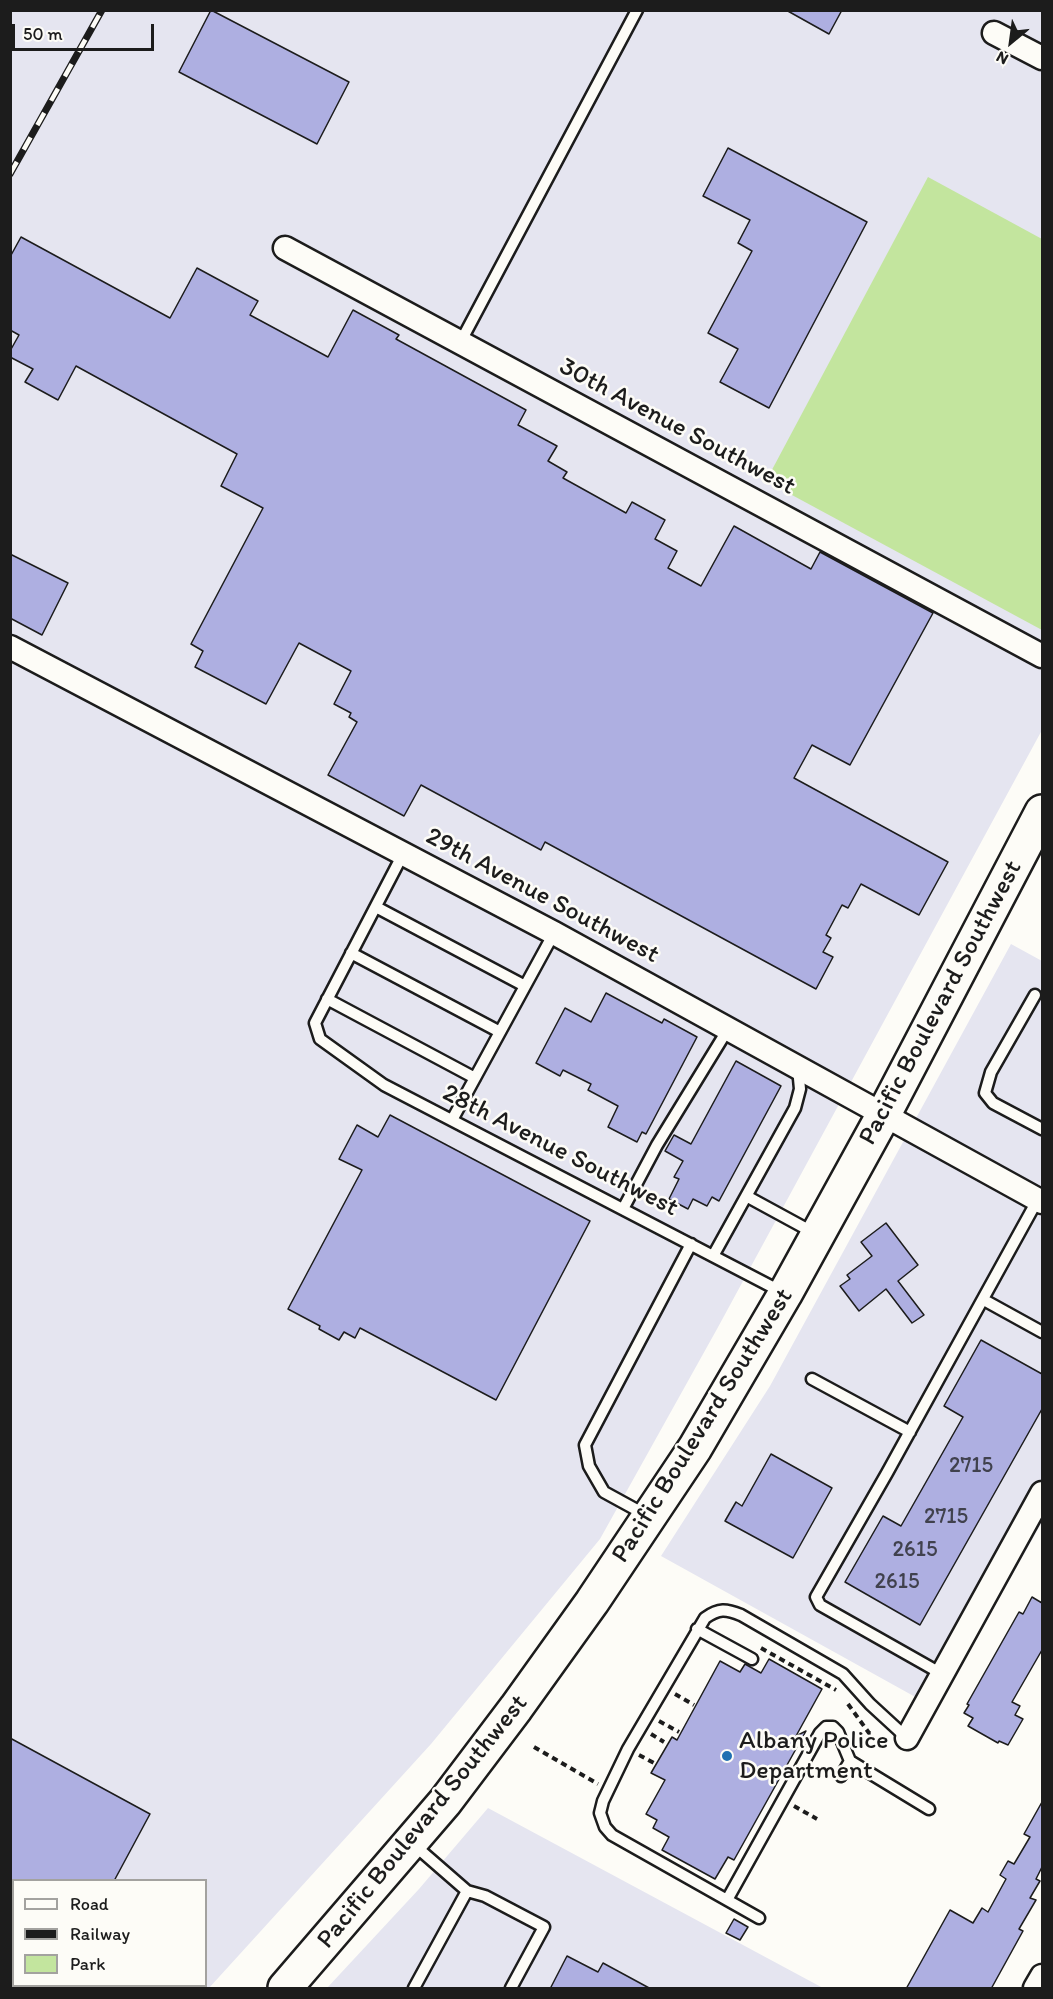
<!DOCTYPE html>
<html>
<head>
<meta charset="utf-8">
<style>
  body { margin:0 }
  #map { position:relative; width:1053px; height:1999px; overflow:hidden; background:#fdfcf7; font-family:Itim,sans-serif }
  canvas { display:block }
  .frame { position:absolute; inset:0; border:12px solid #1c1c1c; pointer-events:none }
  .legend { position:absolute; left:12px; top:1879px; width:195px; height:108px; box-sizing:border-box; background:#fdfcf7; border:2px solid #a3a29f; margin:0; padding:8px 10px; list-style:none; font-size:18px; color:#1c1c1c }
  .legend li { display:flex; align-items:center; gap:12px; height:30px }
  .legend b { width:30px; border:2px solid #a3a29f }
  .north { position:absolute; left:981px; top:12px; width:60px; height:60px; -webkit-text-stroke:4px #fdfcf7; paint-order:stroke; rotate:209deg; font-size:16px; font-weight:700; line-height:24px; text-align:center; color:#1c1c1c }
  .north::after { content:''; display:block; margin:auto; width:21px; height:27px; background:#1c1c1c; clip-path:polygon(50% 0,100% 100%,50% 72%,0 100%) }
  .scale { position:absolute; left:12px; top:24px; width:142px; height:27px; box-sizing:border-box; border:3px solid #1c1c1c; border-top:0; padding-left:8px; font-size:18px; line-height:21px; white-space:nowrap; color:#1c1c1c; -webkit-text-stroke:4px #fdfcf7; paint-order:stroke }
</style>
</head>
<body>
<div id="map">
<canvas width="1053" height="1999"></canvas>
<div class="frame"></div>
<ul class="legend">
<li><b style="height:8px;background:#fdfcf7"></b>Road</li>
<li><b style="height:8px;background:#1c1c1c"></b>Railway</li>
<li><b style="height:16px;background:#c3e59e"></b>Park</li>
</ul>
<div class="north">N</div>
<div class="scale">50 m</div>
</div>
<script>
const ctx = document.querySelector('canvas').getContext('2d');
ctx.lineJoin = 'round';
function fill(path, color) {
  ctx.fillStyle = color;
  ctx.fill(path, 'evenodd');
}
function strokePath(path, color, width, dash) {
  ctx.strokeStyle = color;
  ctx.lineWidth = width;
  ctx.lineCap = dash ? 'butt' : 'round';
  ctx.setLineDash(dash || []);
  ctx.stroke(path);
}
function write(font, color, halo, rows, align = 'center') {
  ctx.font = font + ' Itim,sans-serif';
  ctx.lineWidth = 5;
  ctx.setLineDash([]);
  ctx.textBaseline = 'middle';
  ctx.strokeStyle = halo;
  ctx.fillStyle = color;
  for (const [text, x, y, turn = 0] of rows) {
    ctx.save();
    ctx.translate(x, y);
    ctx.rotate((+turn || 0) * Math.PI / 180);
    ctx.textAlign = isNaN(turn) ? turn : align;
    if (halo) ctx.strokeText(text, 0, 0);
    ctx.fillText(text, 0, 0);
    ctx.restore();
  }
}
const built = new Path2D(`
  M11,11H1042V730L717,1329L600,1539L431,1744L209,1988H11ZM14,1880H206V1986H14Z
  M1011,944L1042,961V1522L937,1709L661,1556L770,1386Z
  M488,1808L823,1988H327L419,1889Z`);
const green = new Path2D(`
  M928,177L1042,239V630L766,481Z`);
const building = new Path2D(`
  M211,10L349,82L317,144L179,72Z
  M786,10H842L829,34Z
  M728,148L867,222L769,408L720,382L738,349L708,333L752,251L738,243L750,220L703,196Z
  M21,237L170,318L197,268L258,301L250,315L328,357L353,310L399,335L396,339L526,410L518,425L557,446L548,461L567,472L563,478L626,513L632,502L665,520L655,539L677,551L668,568L701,586L734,526L811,569L820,552L933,613L850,765L812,745L794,778L948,862L919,915L861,884L848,908L842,905L826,935L831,938L823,952L833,957L816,989L545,842L541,850L421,785L404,816L328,775L357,722L349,717L351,713L334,704L351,671L299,643L266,704L195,667L203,651L191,644L263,508L221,486L237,454L76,366L58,400L25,382L33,369L10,357V351L19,335L10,330V257Z
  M10,554L68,583L42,635L10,618Z
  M606,993L662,1023L664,1019L697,1037L646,1134L642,1132L637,1142L608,1127L618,1106L588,1090L591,1084L563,1070L560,1076L536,1063L565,1008L591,1022Z
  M736,1061L781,1086L719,1201L712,1197L707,1206L693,1199L688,1209L669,1199L679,1179L674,1177L683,1161L665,1151L674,1135L691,1144Z
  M390,1115L590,1221L496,1400L360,1328L355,1338L344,1332L339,1340L319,1329L320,1326L288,1309L362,1170L339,1159L357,1125L378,1137Z
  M886,1223L918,1265L898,1281L924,1315L912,1323L886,1289L859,1311L840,1286L850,1279L847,1275L872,1256L861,1242Z
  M981,1340L1042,1374V1409L920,1625L845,1582L883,1516L901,1526L963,1417L944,1406Z
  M771,1454L832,1488L793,1558L725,1521L736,1502L742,1506Z
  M1032,1597L1042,1603V1650L1012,1702L1020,1706L1015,1715L1023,1719L1008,1745L999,1741L998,1743L968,1726L973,1718L964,1713L969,1705L967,1704L1019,1612L1023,1614Z
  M769,1659L822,1689L796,1736L806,1731L734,1860L728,1857L715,1879L662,1850L669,1837L653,1828L657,1820L646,1814L665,1780L651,1773L672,1737L677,1740L720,1661L740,1672L745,1664L761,1673Z
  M10,1738L150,1814L114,1881H10Z
  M1042,1802V1867L1036,1879L1040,1881L1030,1898L1036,1900L1019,1929L1023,1931L991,1989H906L950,1910L973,1923L982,1908L988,1912L1006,1879L1000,1875L1008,1861L1014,1864L1030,1837L1024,1834Z
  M734,1919L748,1927L740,1940L726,1933Z
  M567,1956L598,1972L603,1963L651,1989H550Z`);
const path = new Path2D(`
  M761,1648L836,1690
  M675,1694L694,1705
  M848,1704L869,1733H874
  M659,1721L679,1732
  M651,1734L664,1742
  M534,1747L598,1784
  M639,1755L654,1763
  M794,1806L817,1819`);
const service = new Path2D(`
  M460,343L637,10
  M403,854L315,1023L320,1039L384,1085L782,1292
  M376,907L525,986
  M351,953L500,1032
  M1035,995L991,1072L985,1093L993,1103L1042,1129
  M327,999L475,1078
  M452,1120L554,933
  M748,1197L816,1234
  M623,1209L657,1145L728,1029
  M713,1256L795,1108L800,1089L798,1068
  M984,1300L1042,1332
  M812,1379L910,1432
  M646,1515L604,1492L589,1466L585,1445L691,1244
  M697,1629L752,1659
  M942,1674L820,1605L816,1597L887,1473L1038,1199
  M841,1776L850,1761L929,1809
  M413,1844L467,1891L414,1988
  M467,1891L485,1896L544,1927L511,1988
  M727,1900L820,1733L826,1727H833L838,1732L850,1761
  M759,1918L612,1835L605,1827L600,1813L603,1801L628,1749L705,1618C719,1608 726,1609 741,1615L843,1674L870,1704L907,1738`);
const minor = new Path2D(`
  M994,33L1042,58
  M285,248L1042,656
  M10,647L554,933L1042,1202
  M907,1738L1042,1493
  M1035,1988L1042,1976`);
const primary = new Path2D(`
  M285,1988L445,1802L516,1708L592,1602L695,1448L785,1294L884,1114L1042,812`);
const rail = new Path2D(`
  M10,174L102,10`);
const markers = [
  [727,1756,6,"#1f6fb2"]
];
const numberNames = [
  ["2715",971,1466],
  ["2715",946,1517],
  ["2615",915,1550],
  ["2615",897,1582]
];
const streetNames = [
  ["30th Avenue Southwest",677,427,28],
  ["29th Avenue Southwest",542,896,28],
  ["Pacific Boulevard Southwest",941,1003,-62],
  ["28th Avenue Southwest",560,1151,27],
  ["Pacific Boulevard Southwest",703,1426,-58],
  ["Pacific Boulevard Southwest",423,1822,-51]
];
const poiNames = [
  ["Albany Police",739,1741],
  ["Department",739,1771]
];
fill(built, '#e5e5f0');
fill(green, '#c3e59e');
fill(building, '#aeafe1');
strokePath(building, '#1c1c1c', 1.5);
strokePath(service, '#1c1c1c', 15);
strokePath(minor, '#1c1c1c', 27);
strokePath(primary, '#1c1c1c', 38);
strokePath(path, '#1c1c1c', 4, [6, 4.5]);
strokePath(service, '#fdfcf7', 10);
strokePath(minor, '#fdfcf7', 22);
strokePath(primary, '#fdfcf7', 33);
strokePath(rail, '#1c1c1c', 7);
strokePath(rail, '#fdfcf7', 4.5, [14]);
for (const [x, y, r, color] of markers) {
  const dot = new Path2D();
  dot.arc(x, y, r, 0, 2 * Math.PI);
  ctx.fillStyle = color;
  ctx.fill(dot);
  strokePath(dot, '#fdfcf7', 2);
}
write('22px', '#40414d', null, numberNames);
write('26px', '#1c1c1c', '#fdfcf7', streetNames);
write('26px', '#1c1c1c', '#fdfcf7', poiNames, 'left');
</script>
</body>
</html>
